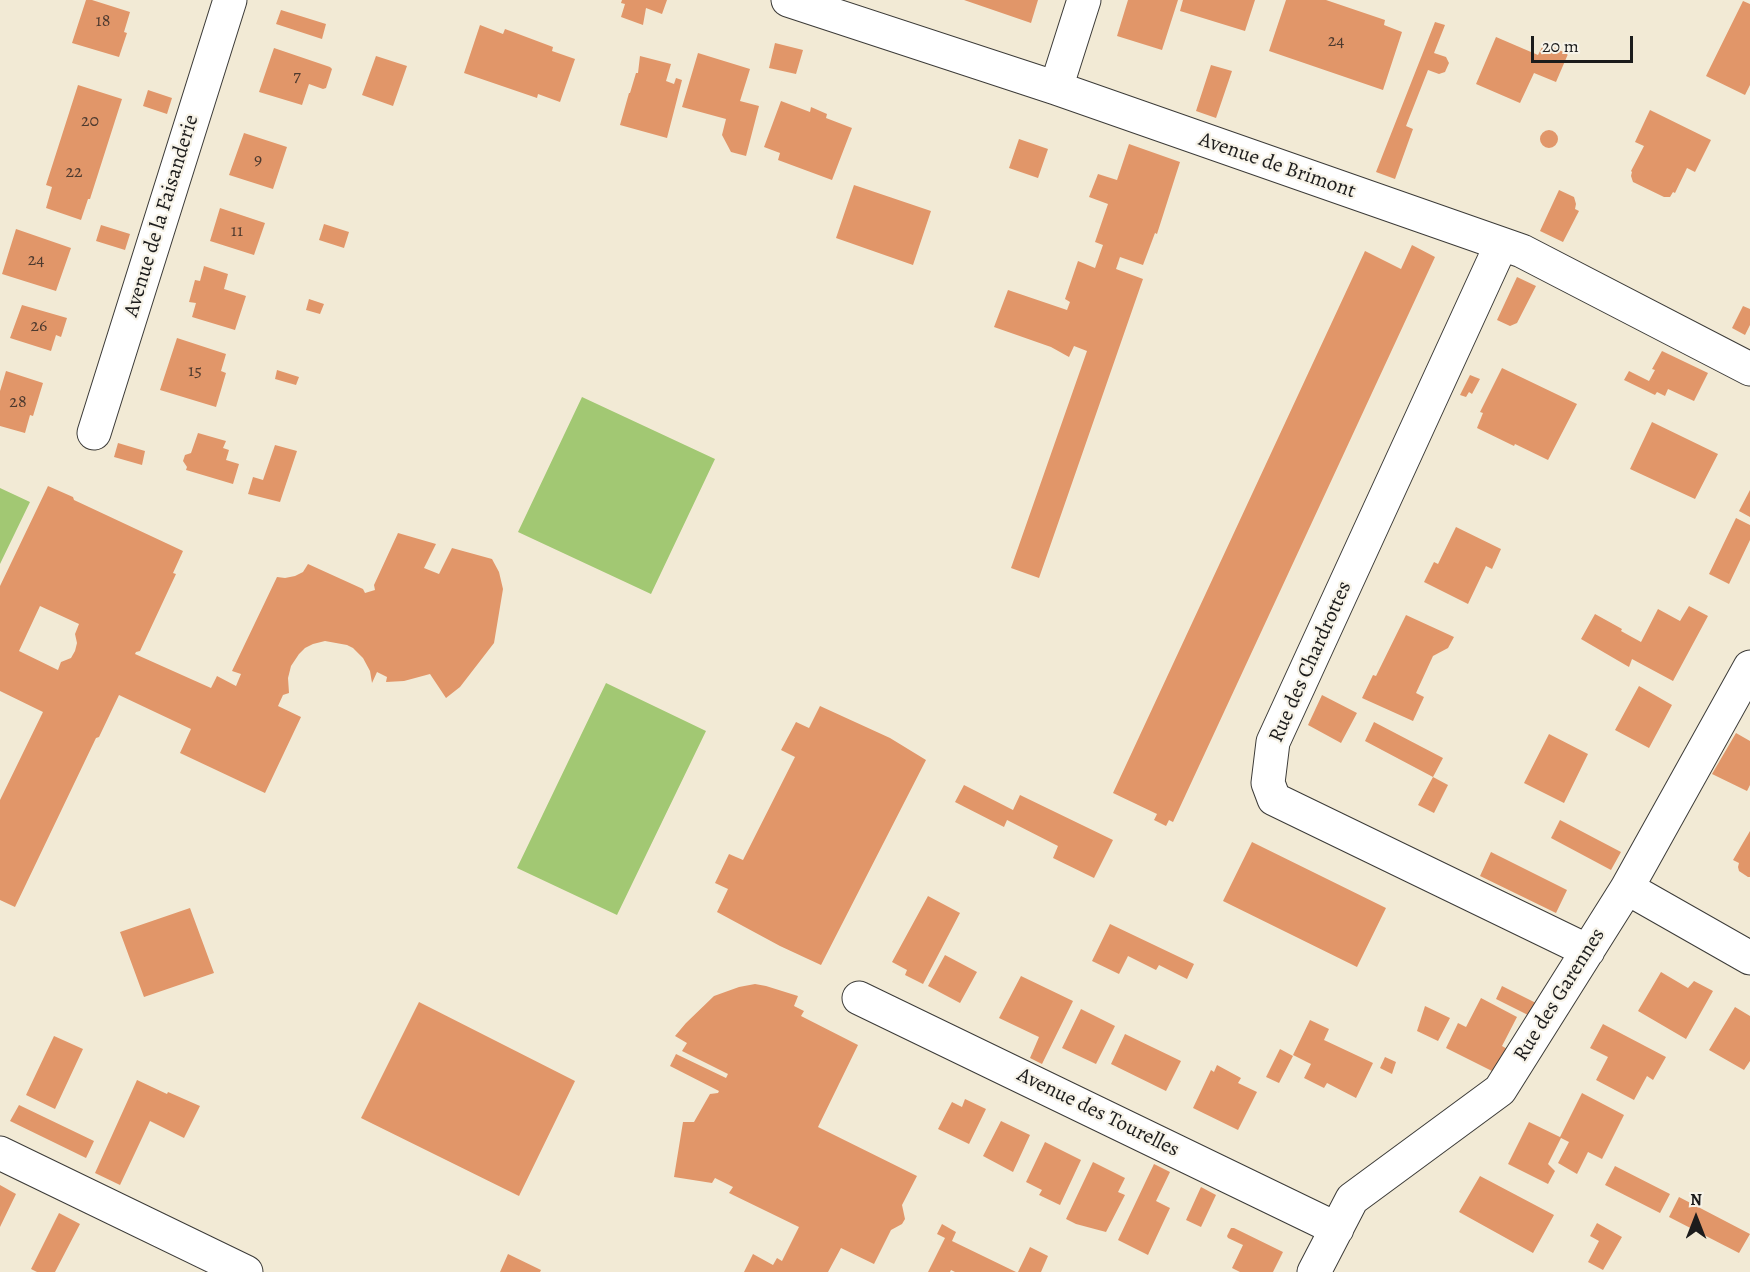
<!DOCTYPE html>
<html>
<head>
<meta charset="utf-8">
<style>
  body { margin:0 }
  #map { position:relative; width:1750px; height:1272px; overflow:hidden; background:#f2ead5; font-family:Alegreya,serif }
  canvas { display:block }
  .north { position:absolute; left:1666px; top:1188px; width:60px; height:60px; -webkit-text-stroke:4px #f7f3e8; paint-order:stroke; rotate:0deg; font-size:16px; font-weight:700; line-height:24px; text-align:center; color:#1c1c1c }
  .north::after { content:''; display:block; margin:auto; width:21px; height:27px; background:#1c1c1c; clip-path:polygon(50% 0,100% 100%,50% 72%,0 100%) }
  .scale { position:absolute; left:1531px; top:36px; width:102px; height:27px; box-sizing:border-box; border:3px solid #1c1c1c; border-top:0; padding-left:8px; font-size:18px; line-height:21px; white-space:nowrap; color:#1c1c1c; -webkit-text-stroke:4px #f7f3e8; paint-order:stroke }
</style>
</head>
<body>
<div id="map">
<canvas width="1750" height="1272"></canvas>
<div class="north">N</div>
<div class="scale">20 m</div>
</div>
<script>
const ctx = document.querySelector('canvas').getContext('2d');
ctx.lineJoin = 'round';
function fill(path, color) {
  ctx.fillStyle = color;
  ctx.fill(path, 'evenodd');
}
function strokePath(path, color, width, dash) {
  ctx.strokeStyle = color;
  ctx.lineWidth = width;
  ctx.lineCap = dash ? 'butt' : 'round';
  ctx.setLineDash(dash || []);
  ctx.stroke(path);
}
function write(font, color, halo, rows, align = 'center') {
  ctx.font = font + ' Alegreya,serif';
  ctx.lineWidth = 4.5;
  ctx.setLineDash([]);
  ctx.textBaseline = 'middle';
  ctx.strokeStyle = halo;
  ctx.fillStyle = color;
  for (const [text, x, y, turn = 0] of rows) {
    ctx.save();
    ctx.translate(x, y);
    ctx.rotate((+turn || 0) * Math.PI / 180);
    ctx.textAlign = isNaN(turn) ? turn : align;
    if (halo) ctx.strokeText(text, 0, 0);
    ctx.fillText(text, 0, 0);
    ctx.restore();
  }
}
const green = new Path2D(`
  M582,397L715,459L651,594L518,532Z
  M0,488L30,502L0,564Z
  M606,683L706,731L617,915L517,868Z`);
const building = new Path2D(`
  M86,0H92L130,12L124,32L127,33L119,57L72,43Z
  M622,0H667L662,14L646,8L643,25L621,17L625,4L621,3Z
  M964,0H1038L1031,23Z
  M1128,0H1178L1162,50L1117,36Z
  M1183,0H1255L1245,31L1180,11Z
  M1286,0H1326L1385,20L1384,25L1402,32L1383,90L1269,51Z
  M1743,1L1750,4V85L1745,95L1706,76Z
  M281,10L326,24L322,39L276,24Z
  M1435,22L1445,25L1434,53L1446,57L1449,63L1445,72L1439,74L1428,70L1406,126L1413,129L1395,179L1376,172Z
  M480,25L503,34L505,29L553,47L552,51L575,59L560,102L538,94L537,98L464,73Z
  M1496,37L1538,55L1544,43L1568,54L1556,82L1534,73L1520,103L1476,84Z
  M775,43L803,50L796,74L769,68Z
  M274,48L330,67L332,69L326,88L323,89L309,84L302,105L259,92Z
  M698,53L750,69L740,101L759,106L746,156L731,152L722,135L726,119L682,107Z
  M376,56L407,66L393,106L362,95Z
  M640,56L671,64L666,81L674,84L676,78L682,80L667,138L620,125L629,93H630L636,73H638Z
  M1211,65L1232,71L1216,118L1196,111Z
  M78,85L122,99L90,199H88L81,220L46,208L52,187L46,185Z
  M148,90L172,98L167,114L143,106Z
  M781,101L810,112L811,107L827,114L826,118L852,128L832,180L778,160L780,153L764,147Z
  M1650,110L1711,140L1695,172L1687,168L1675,193L1673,192L1670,197H1664L1633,182L1631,176L1632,172L1631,171L1644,146L1635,142Z
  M1540 139a9 9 0 1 1 18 0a9 9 0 1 1-18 0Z
  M244,133L287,147L273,189L229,175Z
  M1019,139L1048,149L1038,178L1009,168Z
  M1129,144L1180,162L1157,234L1155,233L1143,265L1120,257L1116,269L1143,279L1039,578L1011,568L1087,351L1074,346L1069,357L1051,347L994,327L1008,290L1067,310L1070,302L1065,299L1078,261L1095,268L1103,245L1095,242L1108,204L1089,197L1098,174L1117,180Z
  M854,185L931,211L913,265L836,238Z
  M1559,190L1574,197L1576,204L1575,209L1579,211L1563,242L1540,231Z
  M220,208L265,223L254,255L210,241Z
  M324,224L349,232L344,248L319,240Z
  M101,225L130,234L125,250L96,241Z
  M16,229L71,248L56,291L2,274Z
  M1412,245L1435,257L1173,822L1169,820L1166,826L1154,820L1157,814L1113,793L1365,251L1401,269Z
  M204,266L228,274L224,289L246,296L235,330L192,317L196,303L189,302L195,280L200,281Z
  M1517,277L1536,286L1517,323L1510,326L1497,320Z
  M309,299L324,304L320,314L306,310Z
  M22,305L67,318L61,337L56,335L51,351L10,338Z
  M1743,306L1750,309V325L1745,335L1732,328Z
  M177,338L226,354L221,371L226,373L216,407L160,390Z
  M1662,351L1708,373L1694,401L1668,389L1665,396L1657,392L1655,395L1624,380L1629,371L1649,381L1655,370L1652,369Z
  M1502,368L1577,404L1548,460L1515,444L1514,446L1477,428L1483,413L1480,412Z
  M277,370L299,377L296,385L275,379Z
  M6,371L43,383L33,416L30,415L25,433L0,426V391Z
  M1470,375L1480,379L1472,394L1469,392L1466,397L1460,395Z
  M1652,422L1718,454L1695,499L1630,469Z
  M198,433L226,441L223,448L229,450L226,460L239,464L233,484L186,470L187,467L183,461L185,455L191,453Z
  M118,443L145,451L142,465L114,457Z
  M275,445L297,451L280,502L248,494L253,477L263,480Z
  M48,486L73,497L74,500L183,551L173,573L176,574L140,651L136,652L135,654L211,688L217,676L236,686L241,674L232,671L277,577L285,578L295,576L303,572L308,564L363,589L365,593L375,590L374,585L398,533L436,544L424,568L439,574L452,548L492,559L499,572L503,589L494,643L460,687L446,698L430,674L404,681L386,682L387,677L377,672L372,683L370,671L363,658L353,648L347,645L325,641L313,644L305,648L299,654L291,666L288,678L289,693L283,695L278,706L301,717L265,793L180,753L191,729L119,695L99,737L96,738L15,907L0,900V800L43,712L0,691V586ZM40,606L79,624L75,634L77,643L75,651L71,658L61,662L58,670L19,651Z
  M1750,490V517L1739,511Z
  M1736,518L1750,525V540L1729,584L1709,574Z
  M1456,527L1501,549L1492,569L1486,566L1468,604L1424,582L1434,562L1438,564Z
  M1689,606L1708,616L1673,681L1632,659L1629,667L1581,639L1595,614L1622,629L1621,631L1641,642L1658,609L1680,621Z
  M1406,615L1454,637L1448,648L1433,656L1416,693L1424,697L1413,721L1362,698L1373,675L1376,676Z
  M1639,686L1672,705L1649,748L1615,730Z
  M1322,695L1357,713L1341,743L1308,725Z
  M820,706L890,738L926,760L821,965L780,946L717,912L728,889L715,883L729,854L743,860L795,757L781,750L796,722L809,728Z
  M1374,722L1443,758L1433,777L1365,741Z
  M1736,733L1750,741V785L1747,791L1712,774Z
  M1549,734L1588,754L1564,803L1524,783Z
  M1433,777L1448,785L1434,813L1418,805Z
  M964,785L1013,810L1020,795L1113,840L1094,878L1053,858L1058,846L1007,820L1004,827L955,802Z
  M1560,820L1621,852L1611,870L1551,838Z
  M1750,831V877H1748L1739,871L1738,867L1739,863L1733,860Z
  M1252,842L1386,908L1357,967L1223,901Z
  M1491,852L1567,890L1556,913L1480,876Z
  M928,896L960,913L923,984L905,975L907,970L892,962Z
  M190,908L214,973L144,997L120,932Z
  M1110,924L1194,964L1187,979L1159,965L1156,970L1128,956L1119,974L1092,961Z
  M945,955L977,972L960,1003L928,986Z
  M1661,972L1688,988L1694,981L1713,991L1686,1039L1638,1011Z
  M1021,976L1073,1001L1042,1064L1030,1058L1039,1037L999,1018Z
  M755,984L766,986L798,996L794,1006L804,1011L801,1016L858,1045L818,1127L917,1176L902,1205L905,1219L902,1224L891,1230L874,1264L841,1248L828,1272H744L753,1254L773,1265L777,1258L782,1261L799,1227L729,1193L733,1187L715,1178L712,1183L674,1177L683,1122H694L710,1094L718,1093L719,1091L670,1066L676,1054L726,1078L728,1074L682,1051L687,1043L675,1036L686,1023L714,996L739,987Z
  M1502,986L1536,1003L1528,1015L1496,999Z
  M1481,998L1517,1017L1502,1046L1509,1050L1496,1073L1446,1048L1458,1023L1466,1027Z
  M419,1002L575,1081L519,1196L361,1118Z
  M1425,1006L1450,1018L1438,1041L1417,1031Z
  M1735,1007L1750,1016V1061L1744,1070L1709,1050Z
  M1081,1009L1115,1026L1096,1064L1062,1048Z
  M1310,1020L1329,1029L1324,1040L1373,1063L1356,1098L1327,1083L1324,1088L1304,1078L1311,1064L1293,1055Z
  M1603,1024L1666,1057L1653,1080L1647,1076L1634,1100L1596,1080L1608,1057L1590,1048Z
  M1125,1034L1181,1061L1166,1091L1111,1064Z
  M54,1036L83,1049L55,1109L26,1095Z
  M1280,1049L1293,1056L1279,1083L1266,1077Z
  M1385,1057L1396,1062L1392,1074L1380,1068Z
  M1217,1065L1241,1078L1238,1083L1257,1092L1238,1130L1193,1108L1211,1070L1214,1072Z
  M137,1080L167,1094L168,1092L200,1106L184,1138L150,1121L120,1185L95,1173Z
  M1582,1093L1624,1115L1602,1159L1588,1152L1577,1174L1558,1163L1569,1142L1561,1138L1548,1164L1555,1171L1548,1184L1508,1164L1529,1122L1560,1137Z
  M965,1099L986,1109L969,1144L938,1129L952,1102L962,1107Z
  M19,1105L94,1141L86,1158L10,1121Z
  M1001,1121L1030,1135L1013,1172L983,1156Z
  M1045,1142L1081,1160L1060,1205L1039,1195L1042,1190L1026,1182Z
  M1093,1162L1125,1178L1118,1192L1125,1195L1106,1232L1076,1224L1066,1219Z
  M1154,1164L1170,1172L1156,1201L1170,1208L1148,1255L1118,1240Z
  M1615,1166L1670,1194L1660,1213L1605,1185Z
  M1480,1176L1554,1215L1533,1253L1459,1212Z
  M0,1185L16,1194L0,1227Z
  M1201,1187L1216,1195L1201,1227L1186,1220Z
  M1679,1197L1750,1234L1739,1253L1669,1217Z
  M59,1213L80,1224L55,1272H37L31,1269Z
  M1597,1223L1622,1237L1603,1270L1588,1262L1599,1241L1590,1236Z
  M942,1224L956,1232L952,1241L1016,1272H955L951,1270L950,1272H928L945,1238L937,1234Z
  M1231,1228H1234L1283,1252L1273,1272H1240L1232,1268L1243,1245L1228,1238L1227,1236Z
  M1030,1247L1048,1256L1041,1272H1018Z
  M508,1254L541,1270L540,1272H500Z`);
const minor = new Path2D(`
  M788,0L1056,88L1522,251L1750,369
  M1056,88L1084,0
  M1501,245L1273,742L1268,783L1274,799L1588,951
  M94,433L230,0
  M1627,888L1750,958
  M859,998L1337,1229
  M0,1153L246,1272
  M1314,1272L1352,1199L1500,1090L1627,888L1750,667`);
const numberNames = [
  ["18",103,22],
  ["24",1336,42],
  ["7",297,77],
  ["20",90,122],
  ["9",258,161],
  ["22",74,173],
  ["11",237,232],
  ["24",36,261],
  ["26",39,327],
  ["15",195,372],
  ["28",18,403]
];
const streetNames = [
  ["Avenue de Brimont",1277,166,19],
  ["Avenue de la Faisanderie",162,216,-73],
  ["Rue des Chardrottes",1311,662,-66],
  ["Rue des Garennes",1560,995,-58],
  ["Avenue des Tourelles",1098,1113,26]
];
fill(green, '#a2c873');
fill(building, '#e19669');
strokePath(minor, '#3c3b38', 35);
strokePath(minor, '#fff', 33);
write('18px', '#4d3a2f', null, numberNames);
write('21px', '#1c1c1c', '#f7f3e8', streetNames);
</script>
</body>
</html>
